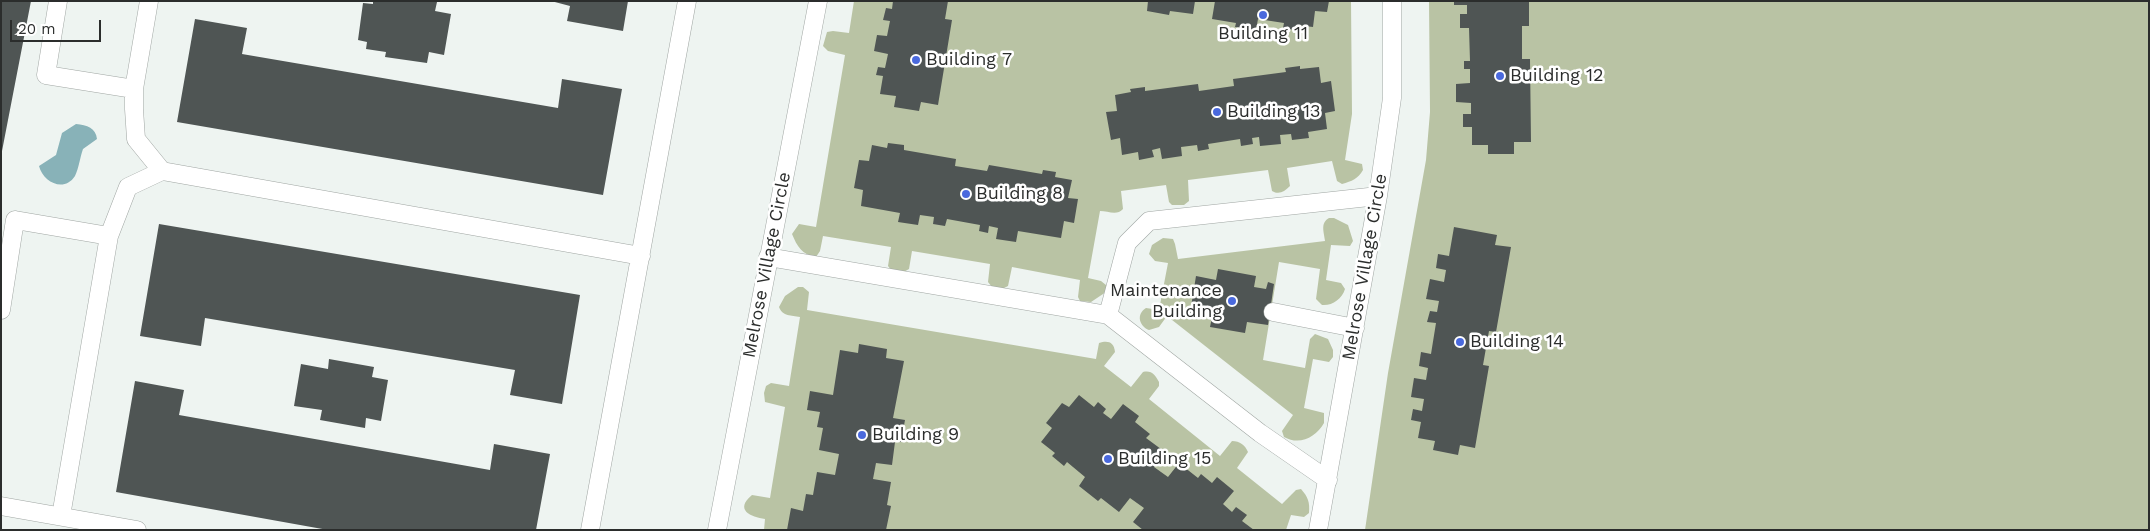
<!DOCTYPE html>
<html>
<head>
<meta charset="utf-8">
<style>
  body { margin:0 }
  #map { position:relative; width:2150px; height:531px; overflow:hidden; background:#eef4f1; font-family:"Work Sans",sans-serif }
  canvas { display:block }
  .frame { position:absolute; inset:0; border:2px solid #2b2d2c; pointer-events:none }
  .scale { position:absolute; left:10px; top:20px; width:91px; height:22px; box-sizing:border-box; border:2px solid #2b2d2c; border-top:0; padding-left:6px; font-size:15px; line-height:18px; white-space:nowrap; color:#2b2d2c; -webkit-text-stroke:4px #fff; paint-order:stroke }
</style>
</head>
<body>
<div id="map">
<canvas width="2150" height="531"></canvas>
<div class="frame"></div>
<div class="scale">20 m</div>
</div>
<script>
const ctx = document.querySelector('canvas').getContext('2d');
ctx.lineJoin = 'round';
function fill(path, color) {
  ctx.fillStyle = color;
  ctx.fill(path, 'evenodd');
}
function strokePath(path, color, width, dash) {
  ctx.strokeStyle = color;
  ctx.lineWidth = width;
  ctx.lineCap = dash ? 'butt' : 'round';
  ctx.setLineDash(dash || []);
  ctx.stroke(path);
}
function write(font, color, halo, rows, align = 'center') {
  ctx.font = font + ' "Work Sans",sans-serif';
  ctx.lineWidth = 5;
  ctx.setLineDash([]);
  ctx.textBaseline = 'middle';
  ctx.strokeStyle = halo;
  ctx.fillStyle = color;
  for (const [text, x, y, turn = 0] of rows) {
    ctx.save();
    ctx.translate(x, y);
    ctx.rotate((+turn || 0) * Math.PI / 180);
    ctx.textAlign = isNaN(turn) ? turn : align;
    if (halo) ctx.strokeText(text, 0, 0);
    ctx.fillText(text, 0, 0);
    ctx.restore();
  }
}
const green = new Path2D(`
  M854,1H1351L1352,114L1345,160L1362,164L1363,170C1358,179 1352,181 1342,184L1337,181L1332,161L1287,168L1290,186C1284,192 1279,195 1272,191L1268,170L1188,180L1189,201L1184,205H1172L1169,202L1166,185L1121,191L1123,209C1117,216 1108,211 1100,211L1088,278L1101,281L1106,285V292L1091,302L1080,301L1078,297L1080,280L1012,267L1008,286L1002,289L992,287L988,282L990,264L912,251L909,269L902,273L891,270L888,266L891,247L823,236L820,251L816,257C802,255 797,246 792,234L799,224L816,227L845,55L828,51L823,46L827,32L833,31L849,33Z
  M1429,1H2149V530H1365L1388,373L1426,160L1430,112Z
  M1329,218H1334L1348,225L1353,241L1350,246L1331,245L1326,280L1341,283L1345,289C1342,299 1332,306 1322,305L1316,299L1320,269L1279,262L1263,360L1305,368L1310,339L1315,334L1328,339L1333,350V357L1329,362L1313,359L1304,408L1324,413V423C1316,437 1300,446 1284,437L1282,431L1293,415L1167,316L1159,327L1149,330C1139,326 1136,314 1146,308L1159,310L1168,263L1155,261L1149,254L1152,245L1163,238L1173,239L1175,244L1178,259L1325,241C1324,232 1320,223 1329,218Z
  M798,287H803L809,292L807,310L1096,359L1099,343C1108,340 1114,342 1115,352L1104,366L1131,387L1143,372C1152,370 1155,375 1159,382V386L1149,399L1220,456L1232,441C1240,441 1245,445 1248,452L1237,468L1282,504L1296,490L1301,489C1308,497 1310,502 1309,513L1304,517L1291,515L1286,530H764L765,519C751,517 734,510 752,495L770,498L785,407L765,402L764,393L766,386L771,383L789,386L800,317C791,315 783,317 779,307L785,296Z`);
const water = new Path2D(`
  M76,124C87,125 96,128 97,139L83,149C80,157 79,168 75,176C64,193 43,182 39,166L56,155L62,133Z`);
const building = new Path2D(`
  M1,1H31L2,151H1Z
  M373,1L437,2L435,11L451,14L444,55L429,52L427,63L385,57L386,52L366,49L367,42L358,40L363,3L373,4Z
  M551,1H628L623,31L567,21L570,6Z
  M893,1H948L945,19L952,20L938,105L921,102L919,111L894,107L896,96L880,94L883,76L876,75L878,67L885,68L888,54L874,51L877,35L887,36L890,21L883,20L886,8L892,9Z
  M1148,1H1195L1193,14L1170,11L1169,15L1147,11Z
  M1215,1H1329L1327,12L1315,11L1313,27L1296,25L1295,30L1283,28L1284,23L1258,19L1256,30L1235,27L1236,23L1212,19Z
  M1454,1H1529V26H1522V59H1530L1531,142H1514V154H1488V145H1472V127H1463V114H1471V103L1456,102V84L1470,83V69H1464V61H1470L1469,28H1460V14H1467V5H1454Z
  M195,19L247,28L242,54L558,108L562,79L622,89L603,195L177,122Z
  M1300,66V69L1319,67L1321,83L1331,81L1335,111L1325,113L1327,129L1308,132L1309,138L1292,140L1291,134L1280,135L1281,144L1260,146L1259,137L1252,138L1253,144L1241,146L1240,139L1208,144L1209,149L1198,151L1197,145L1181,147L1182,156L1162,159L1160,148L1152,150L1154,157L1139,160L1138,152L1122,155L1120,138L1111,140L1106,112L1117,111L1115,95L1131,92L1130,89L1145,87V91L1198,84L1199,91L1234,86L1233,79L1286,72L1285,68Z
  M888,143L904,145V150L956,159L955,166L987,171L989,165L1042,174L1043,170L1056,172L1055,177L1072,180L1068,198L1078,199L1074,223L1064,221L1061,238L1018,231L1016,242L996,239L998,228L989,226L988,233L979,231L980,225L947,219L945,226L933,224L934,217L920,215L918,225L898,222L900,213L861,206L863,190L854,188L859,160L869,161L872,145L887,148Z
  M159,224L580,295L562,404L510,395L515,370L205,318L201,346L140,336Z
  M1454,227L1497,235L1495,245L1511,247L1496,332L1489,331L1483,365L1489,366L1475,448L1460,445L1458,455L1433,450L1435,441L1418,438L1421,422L1411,420L1413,409L1422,411L1424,399L1411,397L1414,378L1426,380L1428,368L1419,366L1421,352L1431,354L1436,323L1427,322L1430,311L1437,312L1439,301L1426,299L1430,279L1444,282L1446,270L1436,268L1438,254L1449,256Z
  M1218,269L1256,276L1254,287L1266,289L1268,282L1274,284L1268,325L1247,322L1245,333L1210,327L1212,317L1190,313L1196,276L1216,280Z
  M859,344L887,349L886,358L904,361L893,418L905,420L901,442H895L892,465L876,463L873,479L891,482L887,505L891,506L886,530H787L791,508L803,511L806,494L813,495L817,472L835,475L839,454L819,450L823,428L817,427L820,412L807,410L810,391L833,395L840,350L858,353Z
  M329,359L374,367L372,377L388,380L381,421L366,418L365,428L320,420L322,410L294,406L301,364L328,369Z
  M135,381L184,390L179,415L490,470L494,444L550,454L536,530H328L116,492Z
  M1079,395L1094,407L1098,402L1106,409L1103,413L1111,419L1123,404L1139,416L1135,422L1150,434L1146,438L1165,452L1154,467L1168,477L1179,463L1198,478L1201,474L1212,483L1217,477L1234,491L1223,504L1232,512L1236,507L1247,515L1242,521L1254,530H1143L1133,522L1144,508L1130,498L1119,512L1101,498L1098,501L1079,486L1085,477L1067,462L1064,466L1052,456L1055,453L1041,442L1052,428L1046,423L1062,403L1069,407Z`);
const service = new Path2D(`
  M58,1L46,75L134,89
  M149,1L134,89V109L136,139L162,171L641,256
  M768,257L1108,315L1260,433L1328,480
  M1,310L15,220L109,236
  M1273,312L1355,328
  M1108,315L1127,243L1149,221L1378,196
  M1,506L137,530
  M61,516L109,236L128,187L162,171
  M590,530L687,1
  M717,530L818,1
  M1318,530L1378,196L1392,98V1`);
const markers = [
  [1263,15,5,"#4a69dd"],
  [916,60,5,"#4a69dd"],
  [1500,76,5,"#4a69dd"],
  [1217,112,5,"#4a69dd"],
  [966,194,5,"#4a69dd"],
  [1232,301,5,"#4a69dd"],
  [1460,342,5,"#4a69dd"],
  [862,435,5,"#4a69dd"],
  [1108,459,5,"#4a69dd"]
];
const poiNames = [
  ["Building 11",1263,34,"center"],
  ["Building 7",926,60],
  ["Building 12",1510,76],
  ["Building 13",1227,112],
  ["Building 8",976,194],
  ["Maintenance",1222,291,"right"],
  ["Building",1222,312,"right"],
  ["Building 14",1470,342],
  ["Building 9",872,435],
  ["Building 15",1118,459]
];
const streetNames = [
  ["Melrose Village Circle",767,265,-79],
  ["Melrose Village Circle",1365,267,-80]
];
fill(green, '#b9c3a4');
fill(water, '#88b2b8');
fill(building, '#4f5554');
strokePath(service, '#a0a6a3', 19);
strokePath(service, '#fff', 18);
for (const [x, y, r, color] of markers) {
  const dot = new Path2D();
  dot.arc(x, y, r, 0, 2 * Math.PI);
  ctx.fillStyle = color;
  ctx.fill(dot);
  strokePath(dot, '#fff', 2);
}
write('18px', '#2b2d2c', '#fff', poiNames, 'left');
write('18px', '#2b2d2c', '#fff', streetNames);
</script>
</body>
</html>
